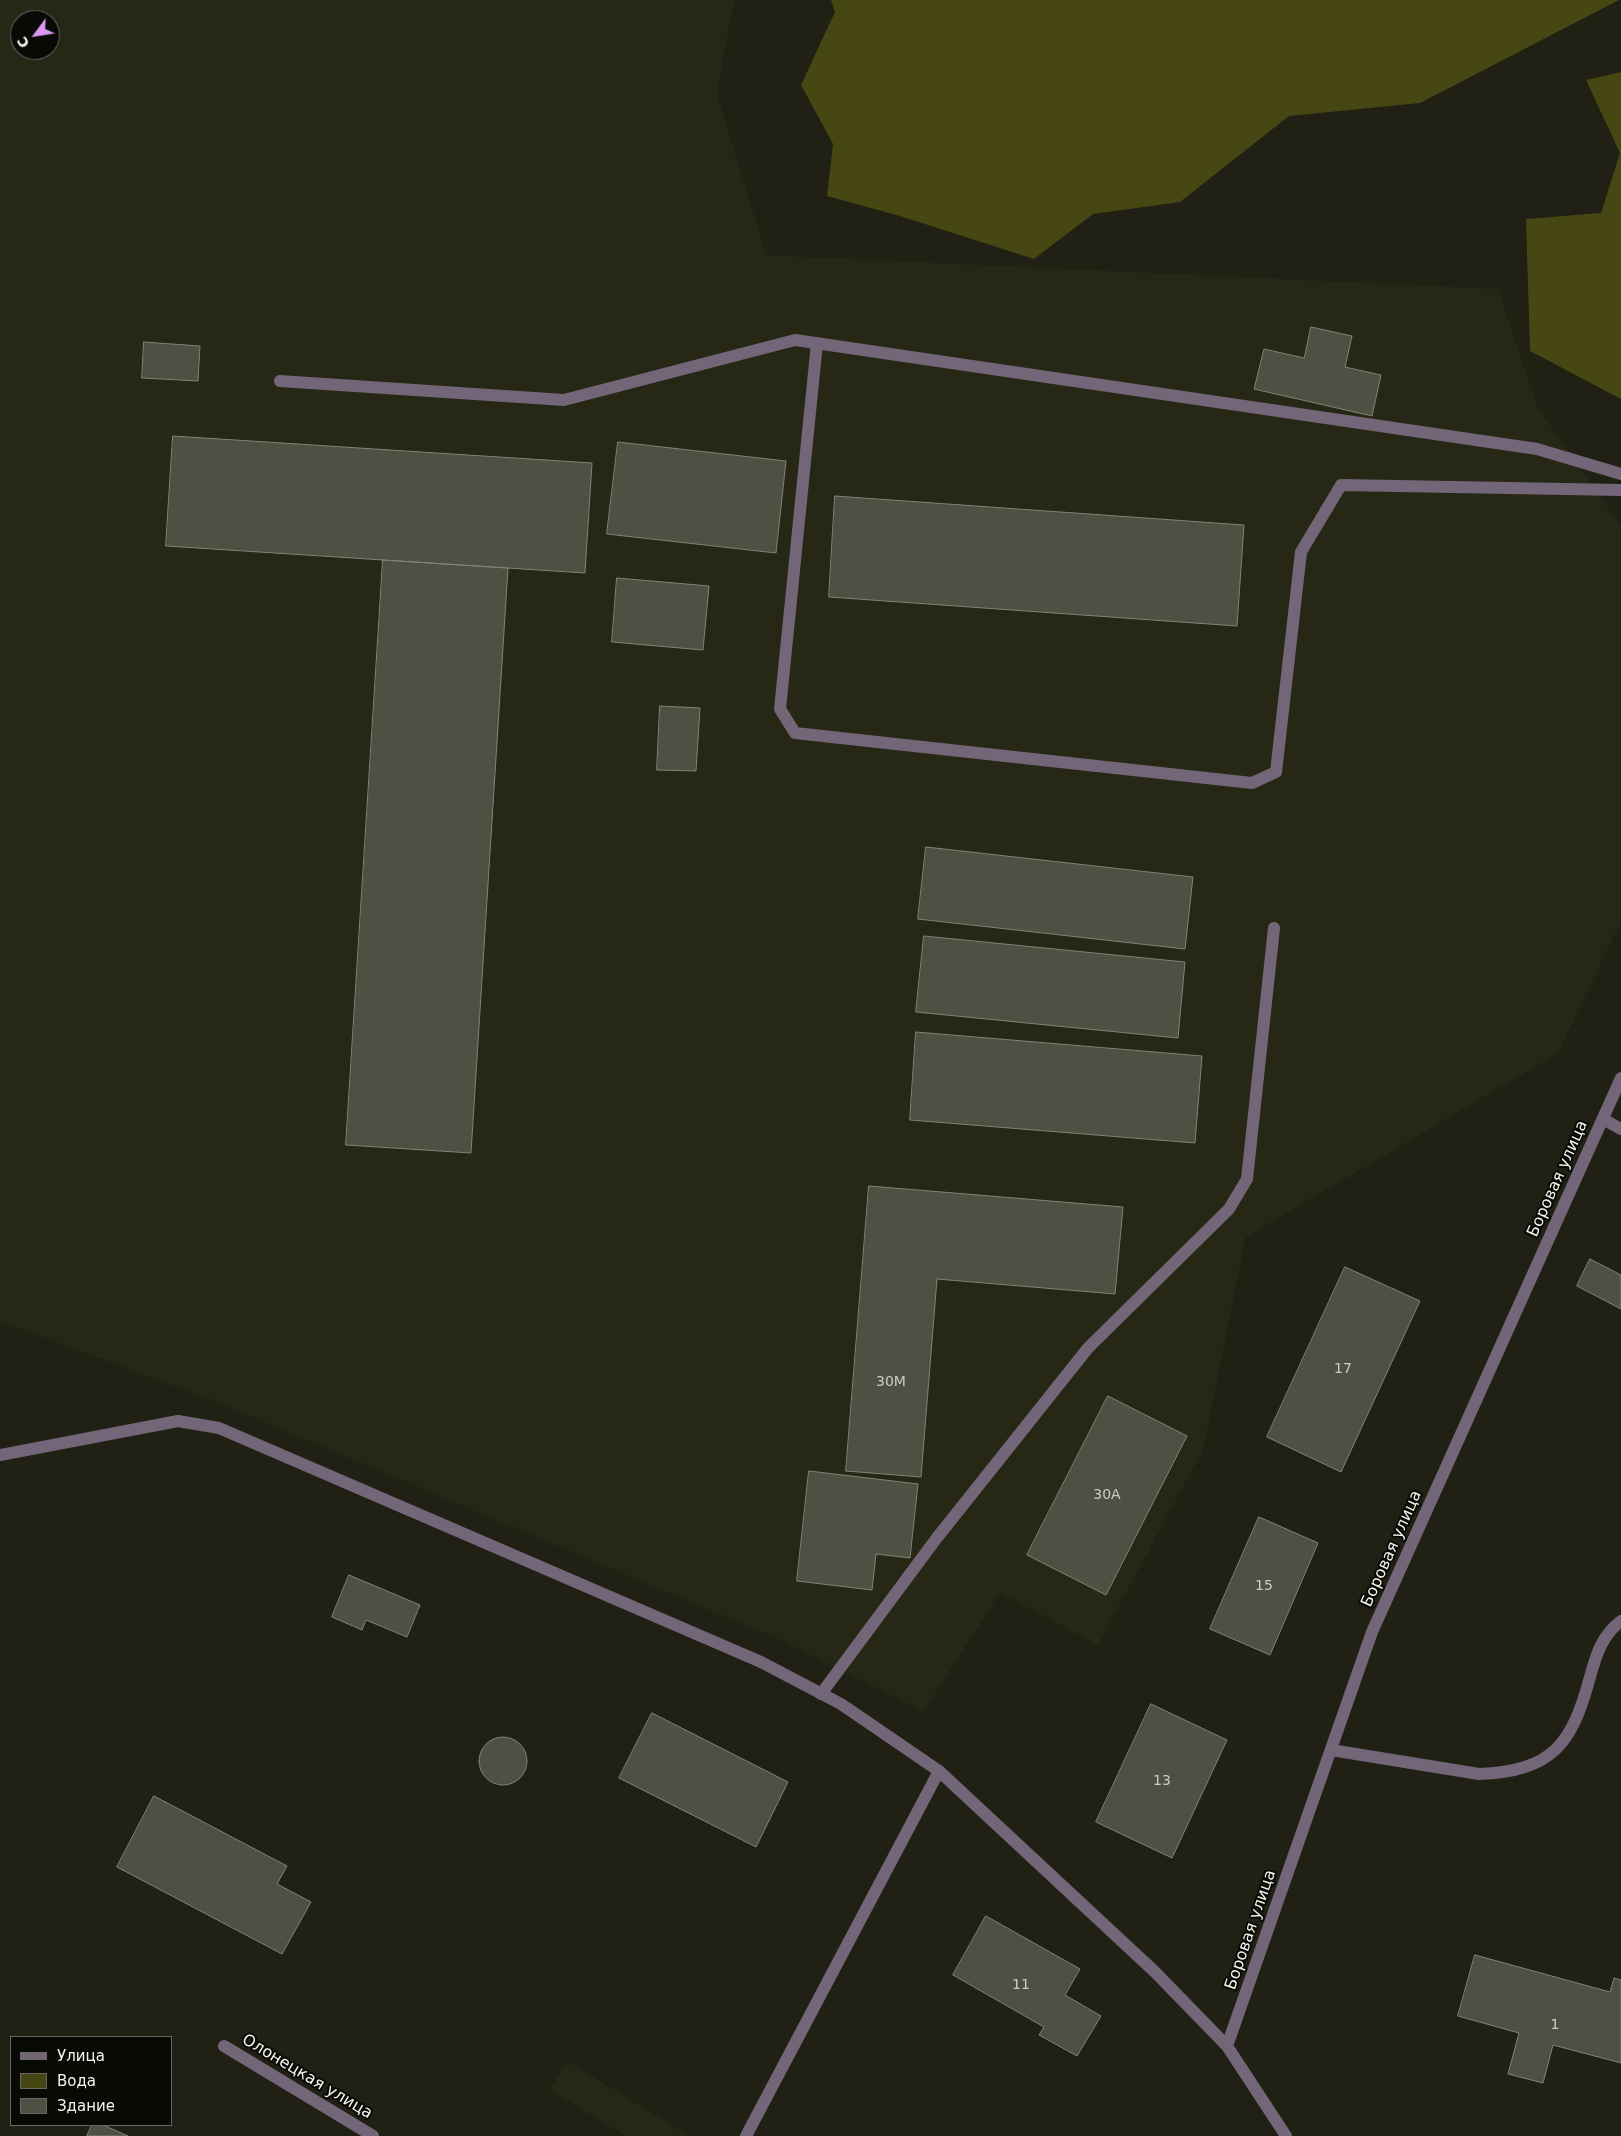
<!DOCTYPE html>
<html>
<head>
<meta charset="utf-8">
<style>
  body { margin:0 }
  #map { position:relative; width:1621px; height:2136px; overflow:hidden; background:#202015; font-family:"DejaVu Sans",sans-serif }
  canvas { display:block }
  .legend { position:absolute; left:10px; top:2036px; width:162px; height:90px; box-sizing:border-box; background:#090a06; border:1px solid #676863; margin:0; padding:6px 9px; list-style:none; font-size:15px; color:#f5f5ee }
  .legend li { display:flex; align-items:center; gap:10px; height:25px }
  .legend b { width:25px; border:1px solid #676863 }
  .north { position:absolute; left:10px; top:10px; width:50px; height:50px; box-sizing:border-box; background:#090a06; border:1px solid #676863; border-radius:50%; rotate:239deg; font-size:14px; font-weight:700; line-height:20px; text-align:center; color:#f5f5ee }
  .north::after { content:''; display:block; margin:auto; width:18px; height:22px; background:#db99f5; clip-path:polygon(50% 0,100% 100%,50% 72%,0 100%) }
</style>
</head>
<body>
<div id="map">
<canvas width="1621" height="2136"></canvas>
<ul class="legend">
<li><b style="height:6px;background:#736678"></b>Улица</li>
<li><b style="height:14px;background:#474713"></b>Вода</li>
<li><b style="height:14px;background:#4f5043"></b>Здание</li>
</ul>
<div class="north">С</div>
</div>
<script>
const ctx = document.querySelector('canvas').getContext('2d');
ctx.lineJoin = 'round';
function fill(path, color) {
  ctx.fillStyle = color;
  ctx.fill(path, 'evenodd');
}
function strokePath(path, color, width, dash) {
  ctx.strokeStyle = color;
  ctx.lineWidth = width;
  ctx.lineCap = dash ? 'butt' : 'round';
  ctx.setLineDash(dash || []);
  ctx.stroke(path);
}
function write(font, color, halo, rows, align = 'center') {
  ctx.font = font + ' "DejaVu Sans",sans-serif';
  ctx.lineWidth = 4;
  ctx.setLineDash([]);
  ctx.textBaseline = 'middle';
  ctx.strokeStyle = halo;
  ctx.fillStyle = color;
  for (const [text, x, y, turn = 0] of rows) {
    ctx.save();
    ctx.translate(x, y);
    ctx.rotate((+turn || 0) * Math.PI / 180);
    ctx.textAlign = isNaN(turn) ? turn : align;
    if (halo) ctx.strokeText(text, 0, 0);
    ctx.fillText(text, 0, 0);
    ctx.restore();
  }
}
const built = new Path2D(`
  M0,0H734L717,93L766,255L1498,289L1538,408L1621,526V922L1557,1054L1246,1237L1203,1450L1098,1645L1000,1593L923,1712L783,1641L212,1400L0,1321ZM20,20H50V50H20Z
  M567,2061L690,2136H626L550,2090Z`);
const water = new Path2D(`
  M831,0H1619L1420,103L1289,116L1180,202L1093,214L1034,259L900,216L827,196L833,144L801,85L835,12Z
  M1621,72V399L1530,351L1526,219L1601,213L1620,153L1586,80Z`);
const building = new Path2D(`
  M1311,327L1352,336L1345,367L1381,375L1372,416L1254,389L1264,349L1304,358Z
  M144,342L200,346L198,381L142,378Z
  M173,436L592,463L585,573L166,546Z
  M618,442L786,461L776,553L607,534Z
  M835,496L1244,525L1237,626L829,597Z
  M383,560L508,568L471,1153L346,1145Z
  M617,578L709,586L703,650L612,642Z
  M660,706L700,708L696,771L657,770Z
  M926,847L1193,877L1185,949L918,919Z
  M924,936L1185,962L1178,1038L916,1012Z
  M916,1032L1202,1056L1195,1143L910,1120Z
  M869,1186L1123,1207L1115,1294L937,1279L921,1477L846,1471Z
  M1590,1259L1621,1275V1309L1577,1286Z
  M1345,1267L1420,1301L1341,1472L1267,1437Z
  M1108,1396L1187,1436L1106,1595L1027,1555Z
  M809,1471L918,1484L910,1558L876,1554L872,1590L797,1581Z
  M1259,1517L1318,1543L1270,1655L1210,1629Z
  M349,1575L420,1605L407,1637L366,1620L362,1630L332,1617Z
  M1151,1704L1227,1740L1172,1858L1096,1822Z
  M652,1713L788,1782L756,1847L619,1778Z
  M479 1761a24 24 0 1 1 48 0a24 24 0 1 1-48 0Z
  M154,1796L287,1866L277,1884L311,1902L282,1954L117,1867Z
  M986,1916L1080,1969L1065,1995L1101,2016L1077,2056L1039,2035L1044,2027L953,1975Z
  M1475,1955L1610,1992L1614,1978L1621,1980V2063L1553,2045L1543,2083L1508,2074L1519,2033L1458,2016Z
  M92,2125H103L128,2136H87Z`);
const lane = new Path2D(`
  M817,343L780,709L795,733L1252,783L1276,772L1301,552L1341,485L1621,490
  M280,381L564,400L795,340L1537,449L1621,474
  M1603,1119L1621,1129
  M821,1694L936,1539L1088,1348L1229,1209L1247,1179L1274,928
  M1331,1750L1479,1774C1553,1771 1572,1744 1590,1677C1596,1655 1602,1635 1621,1621
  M746,2136L939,1771`);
const street = new Path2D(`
  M0,1455L178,1421L219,1428L761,1662L841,1704L939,1771L1155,1972L1227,2046L1286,2136
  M224,2046L373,2136
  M1227,2046L1372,1632L1621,1078`);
const numberNames = [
  ["17",1343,1369],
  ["30М",891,1382],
  ["30А",1107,1495],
  ["15",1264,1586],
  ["13",1162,1781],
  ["11",1021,1985],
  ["1",1555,2025]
];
const streetNames = [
  ["Боровая улица",1558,1179,-66],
  ["Боровая улица",1392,1549,-66],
  ["Боровая улица",1251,1930,-71],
  ["Олонецкая улица",307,2077,31]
];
fill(built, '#272716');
fill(water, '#474713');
fill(building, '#4f5043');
strokePath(building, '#828275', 1);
strokePath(lane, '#736678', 12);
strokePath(street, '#736678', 12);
write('14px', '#ccccc3', null, numberNames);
write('16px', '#f5f5ee', '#090a06', streetNames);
</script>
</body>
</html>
